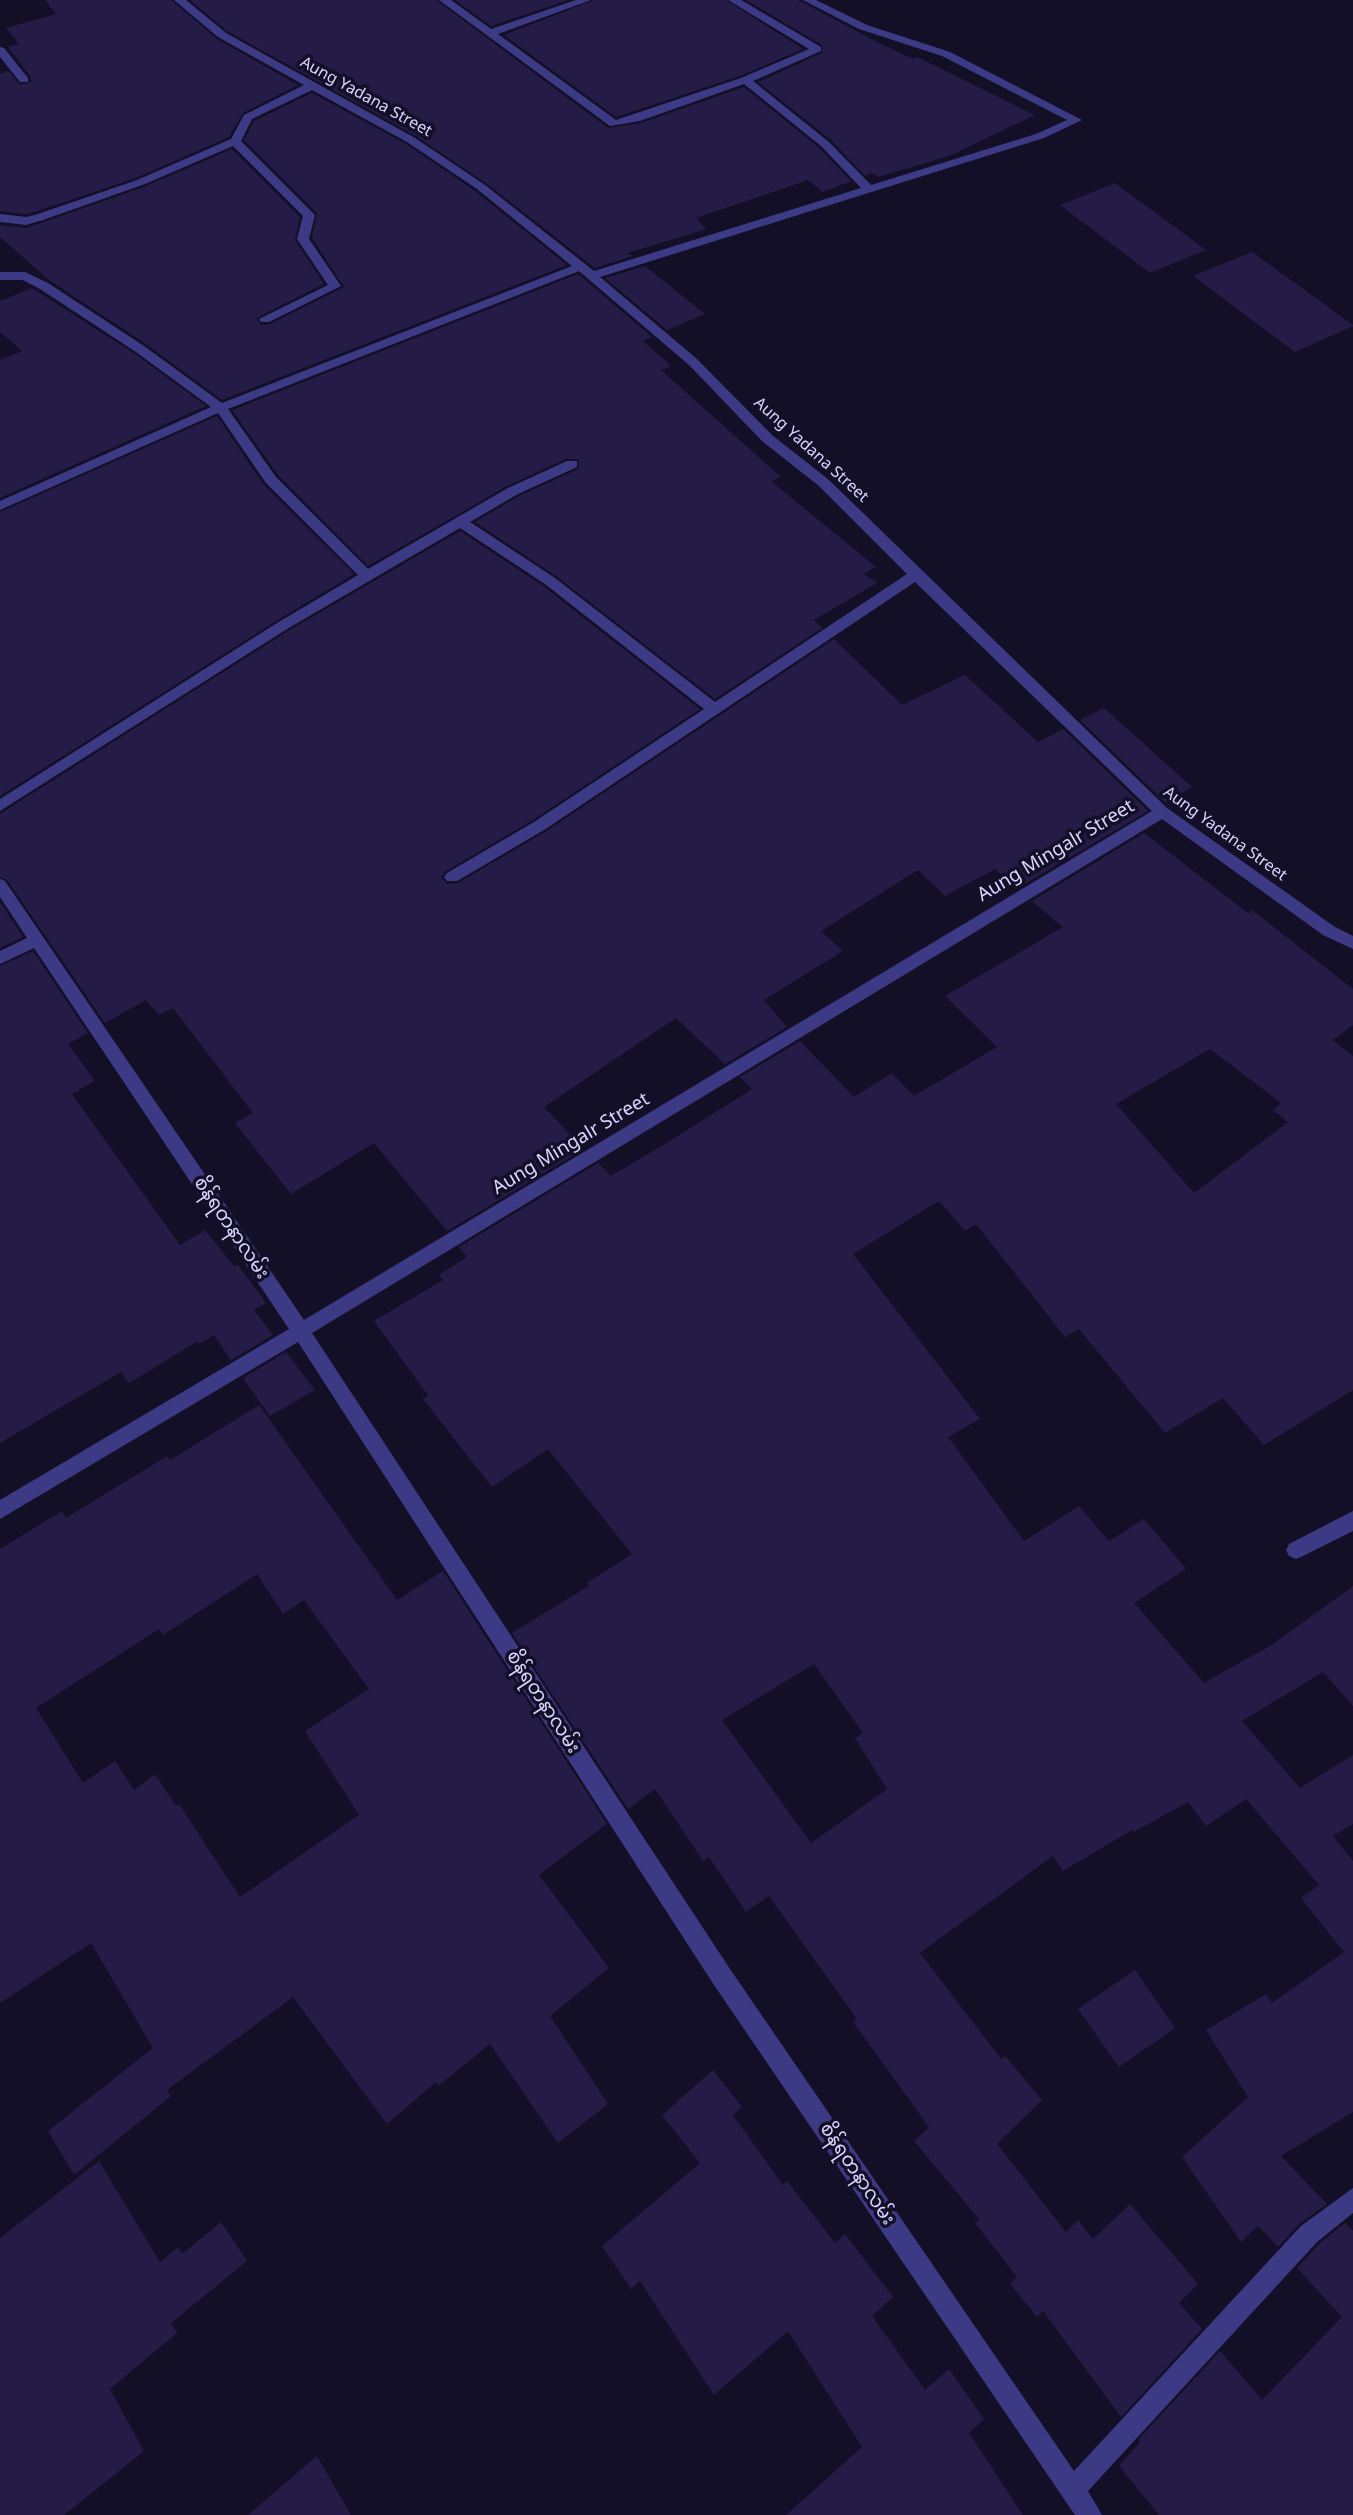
<!DOCTYPE html>
<html>
<head>
<meta charset="utf-8">
<style>
  body { margin:0 }
  canvas { display:block; background:#130f26 }
</style>
</head>
<body>
<canvas width="1353" height="2515"></canvas>
<script>
const ctx = document.querySelector('canvas').getContext('2d');
ctx.lineJoin = 'round';
function fill(path, color) {
  ctx.fillStyle = color;
  ctx.fill(path, 'evenodd');
}
function write(font, color, halo, rows, align = 'center') {
  ctx.font = font + ' "Noto Sans","Noto Sans Myanmar",sans-serif';
  ctx.lineWidth = 7;
  ctx.setLineDash([]);
  ctx.textBaseline = 'middle';
  ctx.strokeStyle = halo;
  ctx.fillStyle = color;
  for (const [text, x, y, turn = 0] of rows) {
    ctx.save();
    ctx.translate(x, y);
    ctx.rotate((+turn || 0) * Math.PI / 180);
    ctx.textAlign = isNaN(turn) ? turn : align;
    if (halo) ctx.strokeText(text, 0, 0);
    ctx.fillText(text, 0, 0);
    ctx.restore();
  }
}
const building = new Path2D(`
  M45,0H171L217,39L298,85L243,113L229,137L136,178L34,212L26,214L0,211V74L8,71L20,85L31,82L30,76L8,47L19,44L6,28L56,14Z
  M190,0H436L608,128L641,123L744,87L819,148L851,181L823,192L808,180L696,218L706,229L628,253L633,256L595,268L486,183L416,136L227,31Z
  M455,0H568L491,26Z
  M594,0H726L803,49L740,76L616,117L504,35Z
  M746,0H798L879,43L913,59L917,57L1035,115L949,156L878,177L872,173L865,176L831,140L758,82L822,53V45Z
  M312,93L406,144L475,191L567,265L222,400L146,344L49,280L0,237V225L26,228L44,222L146,186L232,149L300,217L295,240L324,284L256,318L261,325L270,324L344,287L312,238L317,213L244,140L254,121Z
  M1115,183L1206,250L1150,273L1060,205Z
  M1252,252L1353,325V326L1295,352L1193,276Z
  M645,266L705,314L667,330L605,278Z
  M578,274L652,337L643,341L671,366L661,370L781,477L771,481L876,567L864,574L877,583L814,620L822,628L715,699L556,576L475,522L519,496L578,469L579,459H566L507,486L368,566L278,475L232,410Z
  M32,288L135,354L206,406L0,498V360L22,351L0,332V301Z
  M217,416L264,485L354,574L276,621L0,796V512Z
  M460,531L543,586L700,709L533,820L446,871L441,877L447,884L458,883L545,832L834,639L902,705L965,675L1038,742L1063,729L1148,811L1018,888L995,869L945,896L918,870L821,931L843,951L764,1000L787,1027L725,1064L676,1018L544,1107L584,1149L447,1231L374,1143L291,1194L235,1123L253,1113L173,1008L159,1015L146,1000L105,1023L7,880L0,877V814L288,631Z
  M1104,708L1192,787L1166,803L1080,720Z
  M1144,833L1248,913L1252,910L1353,989V1025L1333,1040L1353,1056V1390L1264,1445L1223,1398L1165,1433L1079,1329L1065,1337L976,1224L965,1231L939,1201L853,1254L980,1419L948,1437L1024,1541L1079,1506L1109,1541L1144,1519L1186,1569L1134,1603L1204,1683L1273,1644L1353,1586V1706L1323,1672L1242,1721L1300,1788L1353,1755V1824L1333,1836L1353,1861V2112L1281,2156L1327,2204L1299,2224L1278,2247L1258,2226L1241,2242L1182,2157L1248,2097L1206,2030L1266,1994L1272,2003L1344,1952L1301,1898L1319,1885L1246,1799L1206,1826L1188,1802L1134,1832L1132,1830L1063,1871L1053,1856L920,1953L1001,2059L1005,2056L1042,2100L997,2144L1066,2232L1078,2220L1093,2239L1130,2204L1198,2284L1179,2303L1202,2329L1121,2417L1043,2311L1037,2317L1010,2284L1017,2277L975,2223L979,2219L914,2141L929,2127L853,2022L857,2019L769,1896L746,1912L709,1857L703,1861L655,1789L628,1809L512,1633L589,1586L587,1583L632,1554L548,1449L492,1487L423,1399L428,1395L374,1321L443,1280L439,1275L467,1257L459,1247L598,1163L611,1176L673,1139L752,1089L740,1077L800,1041L854,1097L892,1073L914,1096L997,1047L945,996L1063,927L1032,901ZM1210,1049L1281,1103L1273,1110L1288,1122L1194,1193L1116,1104ZM814,1664L863,1733L855,1738L887,1789L811,1843L722,1720Z
  M0,902L23,937L0,948Z
  M33,951L88,1033L68,1044L95,1081L72,1094L180,1245L205,1230L235,1267L238,1265L266,1303L254,1310L273,1335L231,1360L214,1335L199,1344L198,1341L129,1383L121,1372L0,1443V966Z
  M286,1352L315,1390L270,1416L243,1378Z
  M259,1405L397,1600L443,1571L607,1824L539,1875L609,1968L550,2016L608,2104L558,2143L490,2044L438,2086L436,2082L387,2124L293,1997L167,2090L171,2096L74,2175L48,2131L153,2048L91,1943L0,2003V1549L62,1511L66,1518L167,1456L170,1460ZM257,1574L283,1614L304,1600L369,1689L305,1731L359,1815L240,1897L179,1804L176,1806L155,1774L134,1790L115,1761L83,1783L36,1708L159,1629L163,1635Z
  M1135,1970L1175,2028L1119,2067L1078,2009Z
  M713,2070L742,2107L733,2115L783,2185L787,2181L835,2243L845,2234L893,2297L872,2316L925,2390L949,2369L984,2419L969,2433L1023,2515H786L862,2447L788,2331L714,2395L640,2281L631,2289L602,2246L700,2163L662,2115Z
  M99,2161L160,2262L178,2247L182,2254L221,2222L247,2261L171,2323L177,2333L110,2389L144,2451L64,2515H0V2238Z
  M1345,2223L1353,2231V2515H1159L1119,2466L1140,2442L1138,2440L1220,2351L1262,2400L1342,2317L1297,2268L1319,2244Z
  M317,2456L351,2515H248Z`);
const minor = new Path2D(`
  M174,0H186L226,33L415,138L485,185L594,271L861,188L821,146L744,84L640,121L610,126L439,0H451L491,29L576,0H591L498,34L616,120L741,78L809,49L728,0H741L821,47V51L753,81L829,142L871,185L1036,134L1067,120L942,56L859,29L803,0H816L867,25L950,52L1082,120L1044,138L600,277L697,359L772,435L829,480L1167,808L1335,927L1353,936V949L1323,935L1162,819L312,1333L730,1969L1074,2471L1301,2226L1353,2188V2213L1317,2242L1088,2491L1102,2515H1075L714,1985L298,1342L0,1519V1500L289,1329L34,948L0,964V951L27,938L0,897V879L5,881L304,1320L1152,811L915,582L544,830L457,881H447L444,877L447,873L534,822L704,709L545,584L460,528L287,629L0,811V799L277,623L358,575L266,483L218,413L0,510V501L211,407L136,352L40,289L23,280H0V272H25L48,283L144,346L222,403L572,266L477,189L407,142L312,90L252,119L241,141L315,215L309,239L341,286L269,322H261L259,319L328,285L297,239L303,216L233,146L145,184L43,220L26,225L0,222V214L26,217L35,215L137,180L231,139L244,115L304,85L218,37ZM579,271L689,365L762,441L819,486L907,574L715,702L555,578L470,522L518,494L577,467V461H567L508,488L368,569L276,477L228,409Z
  M0,47L4,48L28,78V82H20L0,57Z
  M1353,1511V1531L1303,1556L1296,1559L1289,1556L1286,1550L1289,1544Z`);
const farStreetnames = [
  ["Aung Yadana Street",366,97,29],
  ["Aung Yadana Street",811,450,42],
  ["Aung Yadana Street",1225,834,36]
];
const streetNames = [
  ["Aung Mingalr Street",1056,851,-31],
  ["Aung Mingalr Street",571,1144,-31],
  ["စိန်ရတနာလမ်း",231,1228,56],
  ["စိန်ရတနာလမ်း",543,1702,57],
  ["စိန်ရတနာလမ်း",857,2174,56]
];
fill(building, '#241b47');
fill(minor, '#3d3a85');
write('16px', '#d9d4ff', '#130f26', farStreetnames);
write('19px', '#d9d4ff', '#130f26', streetNames);
</script>
</body>
</html>
